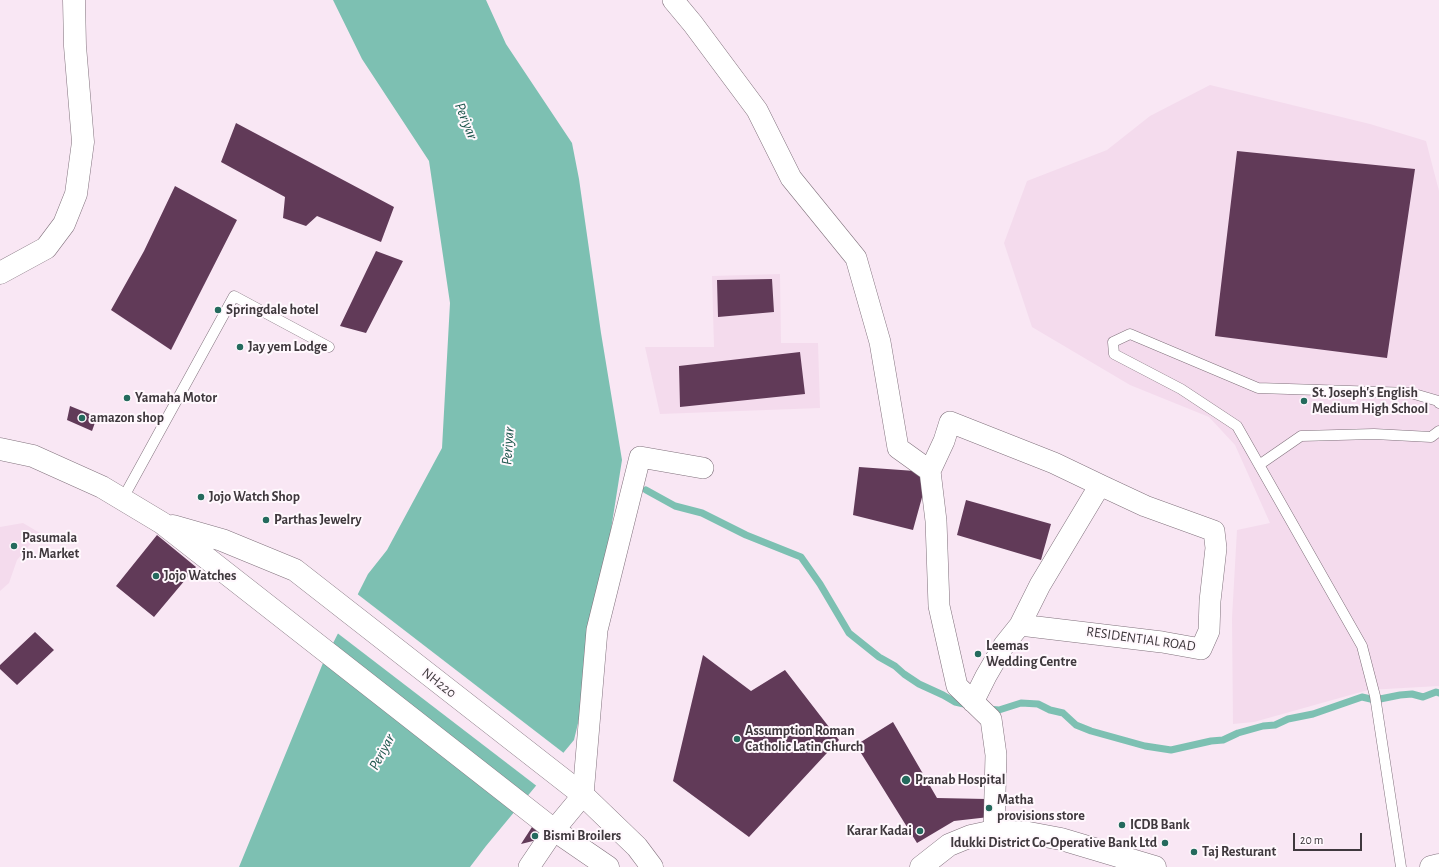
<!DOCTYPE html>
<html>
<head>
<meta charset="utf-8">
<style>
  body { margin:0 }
  #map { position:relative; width:1439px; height:867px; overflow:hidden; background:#f9e7f4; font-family:"Alegreya Sans",sans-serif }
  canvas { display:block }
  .scale { position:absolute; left:1293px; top:833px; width:69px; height:18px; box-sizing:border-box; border:2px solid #3f383d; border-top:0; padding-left:5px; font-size:12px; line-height:14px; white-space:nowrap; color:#3f383d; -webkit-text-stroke:3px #fff8fd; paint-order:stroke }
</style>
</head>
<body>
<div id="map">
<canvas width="1439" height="867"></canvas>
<div class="scale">20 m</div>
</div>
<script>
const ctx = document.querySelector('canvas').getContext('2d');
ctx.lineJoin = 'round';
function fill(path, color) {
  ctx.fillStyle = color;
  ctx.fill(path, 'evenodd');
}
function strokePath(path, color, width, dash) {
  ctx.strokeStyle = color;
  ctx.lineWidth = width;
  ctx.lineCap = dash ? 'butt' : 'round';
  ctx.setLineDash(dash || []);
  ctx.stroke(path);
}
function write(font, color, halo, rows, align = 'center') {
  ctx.font = font + ' "Alegreya Sans",sans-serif';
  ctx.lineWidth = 4;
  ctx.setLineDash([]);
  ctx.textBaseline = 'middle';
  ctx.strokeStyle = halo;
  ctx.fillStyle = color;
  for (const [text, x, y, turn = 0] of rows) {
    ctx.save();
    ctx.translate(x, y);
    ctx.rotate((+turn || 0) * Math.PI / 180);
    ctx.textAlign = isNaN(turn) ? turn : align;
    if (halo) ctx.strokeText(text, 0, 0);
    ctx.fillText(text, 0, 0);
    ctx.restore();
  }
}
const built = new Path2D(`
  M1210,85L1370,124L1426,141L1439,191V686L1368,690L1254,722L1233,724L1232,618L1237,530L1270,523L1235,445L1209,417L1130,385L1032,327L1004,243L1027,181L1107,150L1150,116Z
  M780,274L781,343H818L820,408L660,414L645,347H714L712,276Z
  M23,523L40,533L17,560L9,583L0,591V527Z`);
const water = new Path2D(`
  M333,0H486L506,44L572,143L579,179L601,333L622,460L585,694L574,740L486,846L470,867H239L323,663L368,574L387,550L442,448L450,303L429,161L362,59Z`);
const pier = new Path2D(`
  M356,593L565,754L538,787L336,632Z`);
const stream = new Path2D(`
  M646,490L675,506L702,513L746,535L801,557L820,584L849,633L879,657L895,666L904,674L919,684L943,695L955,702L964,704
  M987,709L999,710L1021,703L1038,704L1050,710L1063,713L1076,725L1091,731L1145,746L1171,750L1211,741L1223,740L1238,733L1263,726L1275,725L1288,719L1313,714L1362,697L1375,700L1400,695L1412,694L1423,697L1436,692L1439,693`);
const building = new Path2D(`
  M236,123L394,207L381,242L317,216L306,226L283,218L285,197L221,162Z
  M1237,151L1415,169L1387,358L1215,336Z
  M175,186L237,220L171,350L111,310L144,251Z
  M376,251L403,261L366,333L340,326Z
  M772,279L774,312L718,317L717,280Z
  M800,352L805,394L680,407L679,366Z
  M70,406L97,417L92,431L67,420Z
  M859,467L929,472L913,530L853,515Z
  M966,500L1051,524L1041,560L957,535Z
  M157,535L196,567L154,617L116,586Z
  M35,632L54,650L17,685L0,669V665Z
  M703,655L751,691L785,670L839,740L749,837L673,781Z
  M893,722L937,798L986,799L989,817L954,821L917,843L856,745Z
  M532,827L545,838L521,844Z`);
const service = new Path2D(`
  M1259,465L1301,436L1374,434L1431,437L1439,431
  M122,500L234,296L329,347
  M1401,867L1375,696L1362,646L1237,426L1181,389L1114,354L1113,342L1130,334L1258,388L1411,393L1438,401L1439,403`);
const minor = new Path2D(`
  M673,0L693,24L757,110L791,178L856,258L880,342L898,448L930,471L936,521L939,606L957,686L991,719L996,755L994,831
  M930,471L944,441L950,422L1054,463L1100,485
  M973,702L986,676L1004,645L1020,625L1040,585L1100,485L1145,506L1214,531L1216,548L1210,601L1209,631L1201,649L1162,642L1020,625
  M529,867L554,830L583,795L597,630L640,457L703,468`);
const tertiary = new Path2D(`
  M0,273L46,248L64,224L76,194L83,142L75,46L74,0`);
const trunk = new Path2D(`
  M0,449L33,456L102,487L162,523L554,830L608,867
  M173,526L222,540L295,570L583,795L637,847L652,867
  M921,867L949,845L971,836L994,831L1029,833L1061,839L1155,867
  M1431,867L1439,865`);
const markers = [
  [218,310,4,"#246a5d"],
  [240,347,4,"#246a5d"],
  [127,398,4,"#246a5d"],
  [1304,401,4,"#246a5d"],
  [82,418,4,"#246a5d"],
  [201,497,4,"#246a5d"],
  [266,520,4,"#246a5d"],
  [14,546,4,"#246a5d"],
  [156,576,4,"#246a5d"],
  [978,654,4,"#246a5d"],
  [737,739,4,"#246a5d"],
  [906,780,5,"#246a5d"],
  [989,808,4,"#246a5d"],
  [1122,825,4,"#246a5d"],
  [920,831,4,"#246a5d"],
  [535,836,4,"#246a5d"],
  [1165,843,4,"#246a5d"],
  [1194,852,4,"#246a5d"]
];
const poiNames = [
  ["Springdale hotel",226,310],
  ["Jay yem Lodge",248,347],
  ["St. Joseph's English",1312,393],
  ["Medium High School",1312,409],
  ["Yamaha Motor",135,398],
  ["amazon shop",90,418],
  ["Jojo Watch Shop",209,497],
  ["Parthas Jewelry",274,520],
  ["Pasumala",22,538],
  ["jn. Market",22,554],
  ["Jojo Watches",164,576],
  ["Leemas",986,646],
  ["Wedding Centre",986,662],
  ["Assumption Roman",745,731],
  ["Catholic Latin Church",745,747],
  ["Pranab Hospital",915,780],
  ["Matha",997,800],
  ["provisions store",997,816],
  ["ICDB Bank",1130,825],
  ["Karar Kadai",912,831,"right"],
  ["Bismi Broilers",543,836],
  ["Idukki District Co-Operative Bank Ltd",1157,843,"right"],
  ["Taj Resturant",1202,852]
];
const streetNames = [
  ["RESIDENTIAL ROAD",1141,639,8],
  ["NH220",439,683,38]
];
const waterNames = [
  ["Periyar",466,121,68],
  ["Periyar",508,446,-86],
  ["Periyar",382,752,-62]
];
fill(built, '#f4dbed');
fill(water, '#7dc0b2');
fill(pier, '#f9e7f4');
strokePath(stream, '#7dc0b2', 7);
fill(building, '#613a58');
strokePath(service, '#80717c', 11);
strokePath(minor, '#80717c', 22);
strokePath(tertiary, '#80717c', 23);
strokePath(trunk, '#80717c', 23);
strokePath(service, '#fff', 10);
strokePath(minor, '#fff', 21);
strokePath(tertiary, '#fff', 22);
strokePath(trunk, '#fff', 22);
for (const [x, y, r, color] of markers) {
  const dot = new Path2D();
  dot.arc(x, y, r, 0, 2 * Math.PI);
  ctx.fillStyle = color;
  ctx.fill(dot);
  strokePath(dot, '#fff8fd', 1.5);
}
write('bold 14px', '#3f383d', '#fff8fd', poiNames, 'left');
write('14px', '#3f383d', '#fff8fd', streetNames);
write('italic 15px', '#1e564c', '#fff8fd', waterNames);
</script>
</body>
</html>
